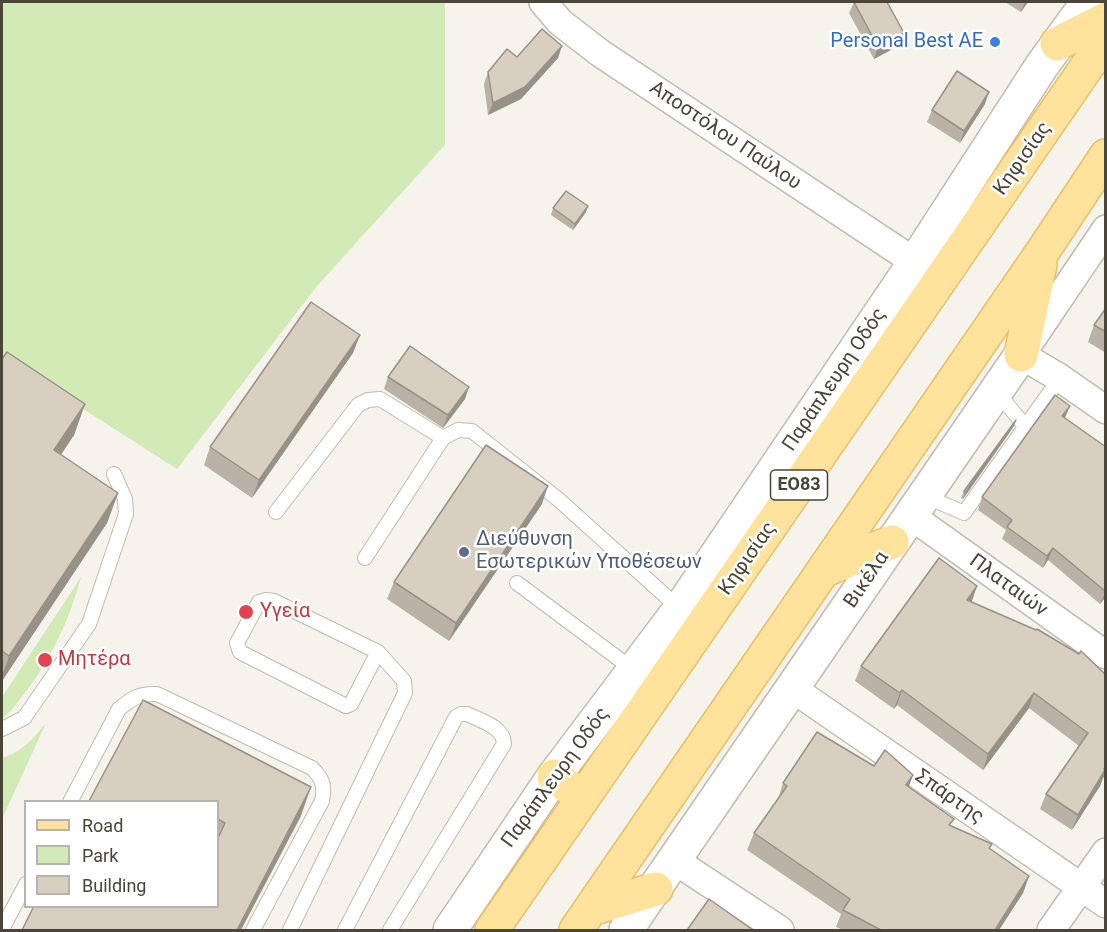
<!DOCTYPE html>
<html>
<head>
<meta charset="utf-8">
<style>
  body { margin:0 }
  #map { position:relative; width:1107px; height:932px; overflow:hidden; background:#f6f3ec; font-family:Roboto,sans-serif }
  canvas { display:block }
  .frame { position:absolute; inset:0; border:3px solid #4b4439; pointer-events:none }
  .legend { position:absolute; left:24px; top:800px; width:195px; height:108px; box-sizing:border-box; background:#fff; border:2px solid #b7b4b0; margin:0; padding:8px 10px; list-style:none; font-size:18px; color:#4b4439 }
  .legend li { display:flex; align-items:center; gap:12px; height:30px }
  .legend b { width:30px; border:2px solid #b7b4b0 }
</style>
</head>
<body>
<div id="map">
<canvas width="1107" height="932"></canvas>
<div class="frame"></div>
<ul class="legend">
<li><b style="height:8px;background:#ffe39c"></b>Road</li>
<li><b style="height:16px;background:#d2eab5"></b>Park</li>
<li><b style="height:16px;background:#d8cfc1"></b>Building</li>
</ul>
</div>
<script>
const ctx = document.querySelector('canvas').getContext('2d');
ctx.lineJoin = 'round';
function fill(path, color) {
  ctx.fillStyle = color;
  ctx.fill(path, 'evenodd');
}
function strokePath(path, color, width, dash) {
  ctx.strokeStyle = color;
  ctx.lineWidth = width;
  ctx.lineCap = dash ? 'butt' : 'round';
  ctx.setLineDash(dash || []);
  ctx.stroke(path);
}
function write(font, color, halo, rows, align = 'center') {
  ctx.font = font + ' Roboto,sans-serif';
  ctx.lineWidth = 5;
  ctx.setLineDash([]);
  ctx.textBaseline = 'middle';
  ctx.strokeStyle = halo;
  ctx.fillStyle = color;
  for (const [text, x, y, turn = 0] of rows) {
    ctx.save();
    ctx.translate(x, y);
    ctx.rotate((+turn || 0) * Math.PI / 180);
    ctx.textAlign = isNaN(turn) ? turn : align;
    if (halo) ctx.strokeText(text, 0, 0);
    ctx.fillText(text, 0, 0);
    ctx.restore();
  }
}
const green = new Path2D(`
  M2,2H445V145L317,286L177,469L2,357Z
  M81,577C69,621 50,662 21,698C15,706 10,713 2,718V697Z
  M46,723L2,819V758C23,751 32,740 46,723Z`);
const service = new Path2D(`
  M996,391L1025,426
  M925,496L964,513L1060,378
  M276,512L358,405L368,400L380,399L443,438
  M365,558L443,438L458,430L472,431L559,500L680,609
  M517,583L635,671
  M2,729L24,718L89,624L126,514L125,499L114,474
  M70,802L119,709C132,698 140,693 157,694L312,768C323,779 325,786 322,801L253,930
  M2,929L26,884
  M290,930L405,693L404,681L378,652L274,601L266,600L259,602L237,643L240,652L346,706L351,704L378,652
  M345,930L456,717L461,714H467C481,721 504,727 504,744L390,930`);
const minor = new Path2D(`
  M543,2L560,22L600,53L915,262
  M1106,229L1021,355L1060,378L1106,410
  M911,516L1106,655
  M793,689L1106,904
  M674,860L780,930
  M1051,930L1106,852`);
const tertiary = new Path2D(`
  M450,930L554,776L680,609L915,262L1041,67L1088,2
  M626,930L1021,355`);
const primary = new Path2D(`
  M1057,44L1106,19
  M1021,355L1040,265
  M823,571L892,542
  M554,776L583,798
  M591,909L656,889
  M492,930L1106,39
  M576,930L1043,251L1106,156`);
const wall = new Path2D(`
  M854,2L900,45L874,59L849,13Z
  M1005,2H1028L1021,12Z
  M517,57L558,58L521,99L488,115L484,84L488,72Z
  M985,104L960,143L927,122L932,110Z
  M553,208L586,212L573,230L551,215Z
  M1106,308V353L1088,342L1094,325Z
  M353,353L252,498L204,465L210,447Z
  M2,359L85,404L74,435L61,455L118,493L107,523L2,681Z
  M388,377L465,399L443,428L384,389Z
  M1065,418L1106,447V600L1104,599L1100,604L1048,560L1043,568L1002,539L1006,530L978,510L982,497Z
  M1014,426L963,499L961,498L964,491Z
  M542,504L449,641L387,599L394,582Z
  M971,602L1106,675V774L1103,778L1100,786L1072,830L1040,809L1046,794L1079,746L1029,708L983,770L897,705L894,709L855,681L861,666Z
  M783,783L909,787L951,826L990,849L1029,876L1023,893L999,930H843L836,927L841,914L747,850L754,833L778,799Z
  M311,787L300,818L218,906V801Z`);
const shadedWall = new Path2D(`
  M1025,2H1028L1021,12Z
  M904,33L900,45L874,59L878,47Z
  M562,46L558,58L521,99L488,115L493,103Z
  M989,92L985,104L960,143L964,131Z
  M588,206L586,212L573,230L575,224Z
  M360,335L353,353L252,498L259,480Z
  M469,387L465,399L443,428L448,415Z
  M85,404L74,435L43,481L54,450Z
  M1070,406L1065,418L1062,416Z
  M1016,420L1014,426L963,499L965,493Z
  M548,486L542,504L449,641L456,623Z
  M118,493L107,523L2,681V676L9,656Z
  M1053,548L1048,560L1043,568L1047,556Z
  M977,586L972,601L962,615L967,600Z
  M1106,591L1104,599L1100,604Z
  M902,690L897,705L894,709L900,693Z
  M1034,693L1029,708L983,770L988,754Z
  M1106,766V774L1103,778L1100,786L1072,830L1078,815Z
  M913,775L907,792L906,785Z
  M311,787L300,818L241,930H237Z
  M1029,876L1023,893L999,930H995Z`);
const building = new Path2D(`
  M854,2H887L904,33L878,47Z
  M542,29L562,46L525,87L493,103L488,72L507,49L517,57Z
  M957,71L989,92L964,131L932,110Z
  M566,191L588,206L575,224L553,208Z
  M311,302L360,335L259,480L210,447Z
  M1106,308V332L1094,325Z
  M410,346L469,387L448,415L388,377Z
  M7,352L85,404L54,450L118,493L9,656L2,651V359Z
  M1055,395L1070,406L1062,416L1106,447L1105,591L1053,548L1047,556L1007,527L1012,520L982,497Z
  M1016,420L965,493L964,491Z
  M486,445L548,486L456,623L394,582Z
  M939,558L977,586L967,600L1036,630L1037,629L1079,654L1081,651L1106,675V766L1104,769L1105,770L1078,815L1046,794L1088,733L1034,693L988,754L902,690L900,693L861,666Z
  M143,700L311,787L237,930H22L34,906H218V838L225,823L218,819V801H89Z
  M817,732L874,766L885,750L913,775L906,785L954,819L949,825L992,844L989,848L1029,876L995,930H881L843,910L850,899L754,833L787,786L783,783Z
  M709,899L753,930H687Z`);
const markers = [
  [995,42,6,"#3f7fe0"],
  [464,552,6,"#5c6f8a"],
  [246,612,8,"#e0444e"],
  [45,660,8,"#e0444e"]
];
const shields = [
  [799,485,57]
];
const shieldNames = [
  ["ΕΟ83",799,485]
];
const shopNames = [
  ["Personal Best AE",983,42]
];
const streetNames = [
  ["Αποστόλου Παύλου",725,136,34],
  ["Κηφισίας",1023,159,-55],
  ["Παράπλευρη Οδός",835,380,-56],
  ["Κηφισίας",748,559,-55],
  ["Βικέλα",867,580,-56],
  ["Πλαταιών",1008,586,36],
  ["Παράπλευρη Οδός",556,778,-54],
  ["Σπάρτης",949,797,35]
];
const serviceNames = [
  ["Διεύθυνση",476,540],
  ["Εσωτερικών Υποθέσεων",476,563]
];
const healthNames = [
  ["Υγεία",260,612],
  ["Μητέρα",58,660]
];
fill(green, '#d2eab5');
strokePath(service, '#c2bbae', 16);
strokePath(minor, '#c2bbae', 30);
strokePath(tertiary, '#c2bbae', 36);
strokePath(primary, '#e6c16a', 36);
strokePath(service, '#fff', 14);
strokePath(minor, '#fff', 27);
strokePath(tertiary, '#fff', 33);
strokePath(primary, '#ffe39c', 33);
fill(wall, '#bab2a6');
fill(shadedWall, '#979187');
fill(building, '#d8cfc1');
strokePath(building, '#979187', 1.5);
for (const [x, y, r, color] of markers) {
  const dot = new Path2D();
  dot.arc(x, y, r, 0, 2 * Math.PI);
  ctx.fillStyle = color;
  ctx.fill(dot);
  strokePath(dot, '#fff', 2);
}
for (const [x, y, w] of shields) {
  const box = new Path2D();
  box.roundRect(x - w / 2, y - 15, w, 30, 4.5);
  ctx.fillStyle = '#fff';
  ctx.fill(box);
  strokePath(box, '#4b4439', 1.5);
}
write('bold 18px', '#4b4439', null, shieldNames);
write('20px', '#366cbe', '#fff', shopNames, 'right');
write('20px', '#4b4439', '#fff', streetNames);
write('20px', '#4e5e75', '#fff', serviceNames, 'left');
write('20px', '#be3a42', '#fff', healthNames, 'left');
</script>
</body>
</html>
